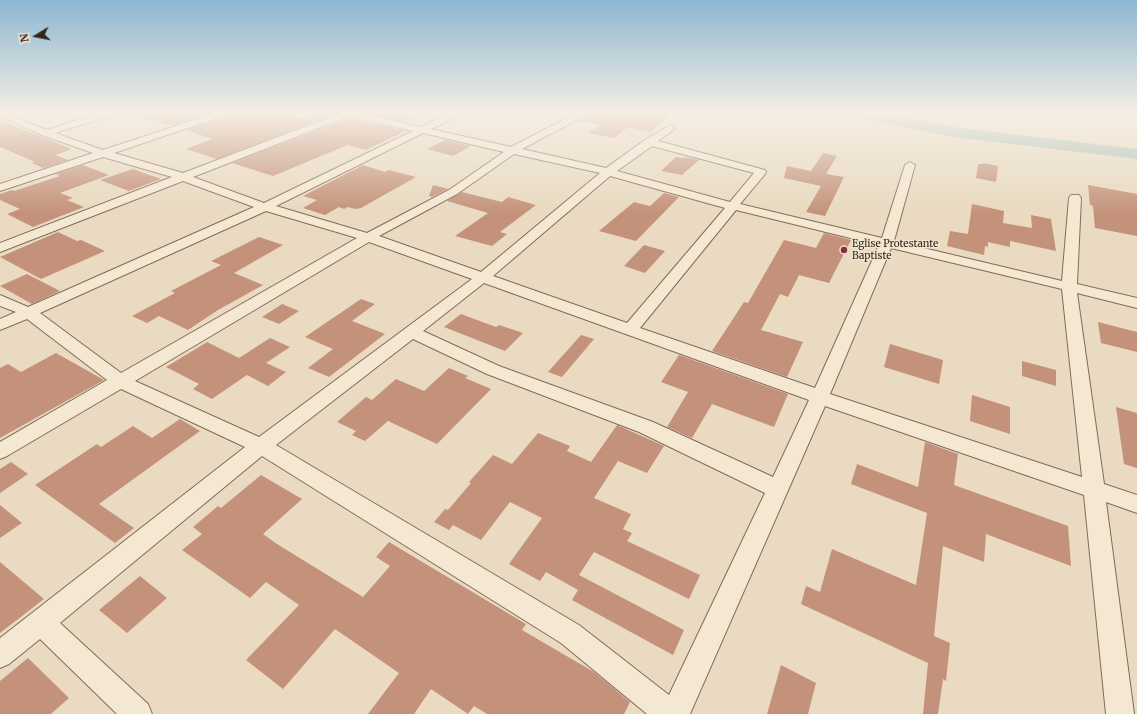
<!DOCTYPE html>
<html>
<head>
<meta charset="utf-8">
<style>
  body { margin:0 }
  #map { position:relative; width:1137px; height:714px; overflow:hidden; background:#e9dac1; font-family:Merriweather,serif }
  canvas { display:block }
  .north { position:absolute; left:16px; top:16px; width:40px; height:40px; -webkit-text-stroke:3px #f1e5cf; paint-order:stroke; rotate:260deg; font-size:11px; font-weight:700; line-height:16px; text-align:center; color:#32251d }
  .north::after { content:''; display:block; margin:auto; width:14px; height:18px; background:#32251d; clip-path:polygon(50% 0,100% 100%,50% 72%,0 100%) }
</style>
</head>
<body>
<div id="map">
<canvas width="1137" height="714"></canvas>
<div class="north">N</div>
</div>
<script>
const ctx = document.querySelector('canvas').getContext('2d');
ctx.lineJoin = 'round';
function fill(path, color) {
  ctx.fillStyle = color;
  ctx.fill(path, 'evenodd');
}
function strokePath(path, color, width, dash) {
  ctx.strokeStyle = color;
  ctx.lineWidth = width;
  ctx.lineCap = dash ? 'butt' : 'round';
  ctx.setLineDash(dash || []);
  ctx.stroke(path);
}
function write(font, color, halo, rows, align = 'center') {
  ctx.font = font + ' Merriweather,serif';
  ctx.lineWidth = 3;
  ctx.setLineDash([]);
  ctx.textBaseline = 'middle';
  ctx.strokeStyle = halo;
  ctx.fillStyle = color;
  for (const [text, x, y, turn = 0] of rows) {
    ctx.save();
    ctx.translate(x, y);
    ctx.rotate((+turn || 0) * Math.PI / 180);
    ctx.textAlign = isNaN(turn) ? turn : align;
    if (halo) ctx.strokeText(text, 0, 0);
    ctx.fillText(text, 0, 0);
    ctx.restore();
  }
}
const river = new Path2D(`
  M854,113H884L953,127L1137,149V159L953,137L862,118L856,116Z`);
const building = new Path2D(`
  M141,113H211L172,126L140,116Z
  M228,113H280L303,119L318,113H337L217,159L186,149L212,139L186,130L226,116Z
  M364,113H424L404,122Z
  M588,113H674L650,132L628,127L614,138L589,133L600,125L578,121L587,116Z
  M349,118L406,131L366,150L348,145L273,176L232,163Z
  M0,120L72,149L55,155L68,160L43,168L32,163L35,162L0,147Z
  M445,140H446L471,146L453,156L427,149Z
  M823,153L837,156L826,174L844,177L825,216L806,212L821,186L784,178L787,166L811,171Z
  M676,157L683,158L684,157L699,160L682,175L661,171Z
  M983,163L998,166L996,182L976,178L978,164H983Z
  M83,165L109,175L60,193L73,198L67,200L84,207L33,227L7,214L20,209L0,200V194L12,190L14,191L60,176L56,174Z
  M363,165L385,172L389,170L416,177L361,208L355,209L348,207L344,209L339,207L325,215L303,208L317,200L303,196Z
  M133,169L161,179L129,191L100,180Z
  M433,185L448,189L432,197L429,196Z
  M1088,185L1137,194V236L1095,228L1093,206L1090,205Z
  M462,192L502,202L508,197L536,205L500,232L507,234L492,246L455,236L488,213L447,201Z
  M664,193L679,197L636,241L599,231L634,202L650,206Z
  M972,204L1004,211L1003,223L1032,228L1031,215L1051,219L1056,251L1010,241V247L988,242V247L985,246L984,255L947,246L950,231L968,234Z
  M58,232L77,241L81,240L105,251L41,279L0,257Z
  M824,233L851,240L829,283L799,275L788,297L780,294L761,330L803,342L787,377L712,351L744,302L748,303L784,240L816,248Z
  M259,237L283,245L234,273L263,285L218,310L188,330L159,316L147,323L132,316L175,293L171,291L221,265L211,261Z
  M644,245L665,251L645,273L624,266Z
  M27,274L60,291L32,304L0,286Z
  M361,299L375,304L352,321L385,334L329,377L308,368L333,349L305,337Z
  M282,304L299,311L279,324L262,317Z
  M461,314L496,327L499,325L523,333L505,351L444,327Z
  M1098,322L1137,332V352L1101,343Z
  M581,335L594,339L562,377L548,372Z
  M270,338L290,347L266,363L286,372L268,386L247,375L212,399L193,389L199,384L166,367L207,342L239,358Z
  M890,344L943,360L939,384L884,367Z
  M56,353L104,380L0,438V368L8,364L21,372Z
  M679,355L788,394L774,427L712,404L692,438L667,427L688,392L661,382Z
  M1022,361L1056,370V386L1022,376Z
  M449,368L468,376L465,378L491,389L437,444L388,421L365,441L352,435L356,431L337,422L366,397L372,400L396,379L424,391Z
  M972,395L1010,407V434L970,421Z
  M1116,407L1137,413V468L1124,464Z
  M180,419L200,431L99,504L134,528L115,543L35,485L97,444L101,447L133,426L152,438Z
  M617,425L664,446L647,473L618,461L594,498L631,514L623,529L632,533L627,541L700,575L689,599L594,552L579,575L684,630L673,655L572,600L578,590L546,572L540,581L509,564L542,518L510,502L481,540L453,525L449,530L434,522L445,509L448,510L471,483L469,482L493,455L512,464L538,433L570,446L567,451L591,462Z
  M925,442L958,454L954,485L1068,526L1071,566L986,534L984,562L943,546L934,636L950,643L946,681L943,679L938,714H923L928,663L801,604L806,586L820,592L832,549L916,585L927,513L851,484L857,464L918,487Z
  M11,462L28,474L0,493V469Z
  M261,475L302,499L263,534L277,544L363,597L390,566L376,557L389,542L526,624L522,630L594,672L630,702L624,714H487L474,706L468,714L431,689L414,714H368L399,673L335,629L283,689L246,660L299,605L266,582L250,598L182,550L202,534L193,527L218,506L221,508Z
  M0,505L22,523L0,538Z
  M0,562L44,599L0,633Z
  M140,576L167,598L127,633L99,610Z
  M28,658L69,698L51,714H0V681Z
  M781,665L816,683L808,714H767Z`);
const minor = new Path2D(`
  M0,113H7L46,130L101,113H114L113,115L55,133L103,150L215,113H227L226,115L114,153L183,173L341,113H358L421,127L450,113H461L460,115L431,129L511,147L577,113H587L586,115L522,149L606,168L645,140L670,125L673,126L675,128L673,130L658,141L765,170L766,172L765,174L740,204L882,238L905,165L910,162L915,165L894,241L1062,281L1069,198L1071,195H1079L1081,198L1077,284L1137,298V308L1077,293L1104,484L1137,495V513L1106,502L1134,714H1106L1084,495L825,406L690,714H647L561,643L262,456L60,623L148,704L152,714H117L40,639L9,664L0,668V638L245,447L121,389L7,456L0,459V442L107,380L27,319L0,330V319L16,312L0,306V295L28,307L254,207L183,181L0,252V243L172,177L103,157L0,191V184L93,153L42,135L0,116ZM349,116L413,131L264,203L193,177ZM423,133L504,152L449,190L367,233L276,206ZM652,146L754,173L730,202L617,171ZM514,154L600,173L481,272L379,236L457,194ZM610,176L725,208L627,323L493,276ZM736,210L879,245L815,388L640,328ZM266,211L357,238L121,373L40,313ZM369,242L472,279L259,437L135,381ZM891,248L1062,289L1082,477L830,394ZM484,283L809,400L773,477L653,422L499,366L423,331ZM413,339L487,374L639,432L765,493L669,695L579,625L276,445Z`);
const markers = [
  [844,250,4,"#8a3038"]
];
const farPoinames = [
  ["Eglise Protestante",852,244],
  ["Baptiste",852,256]
];
fill(river, '#a3bcb2');
fill(building, '#c4927a');
strokePath(minor, '#816b5a', 2);
fill(minor, '#f5e8d3');
const sky = ctx.createLinearGradient(0, 0, 0, 213);
sky.addColorStop(0, '#8cb7d2');
sky.addColorStop(0.53, '#f5eee3');
sky.addColorStop(1, '#f5eee300');
ctx.fillStyle = sky;
ctx.fillRect(0, 0, 1137, 213);
for (const [x, y, r, color] of markers) {
  const dot = new Path2D();
  dot.arc(x, y, r, 0, 2 * Math.PI);
  ctx.fillStyle = color;
  ctx.fill(dot);
  strokePath(dot, '#f1e5cf', 1.5);
}
write('10px', '#32251d', '#f1e5cf', farPoinames, 'left');
</script>
</body>
</html>
